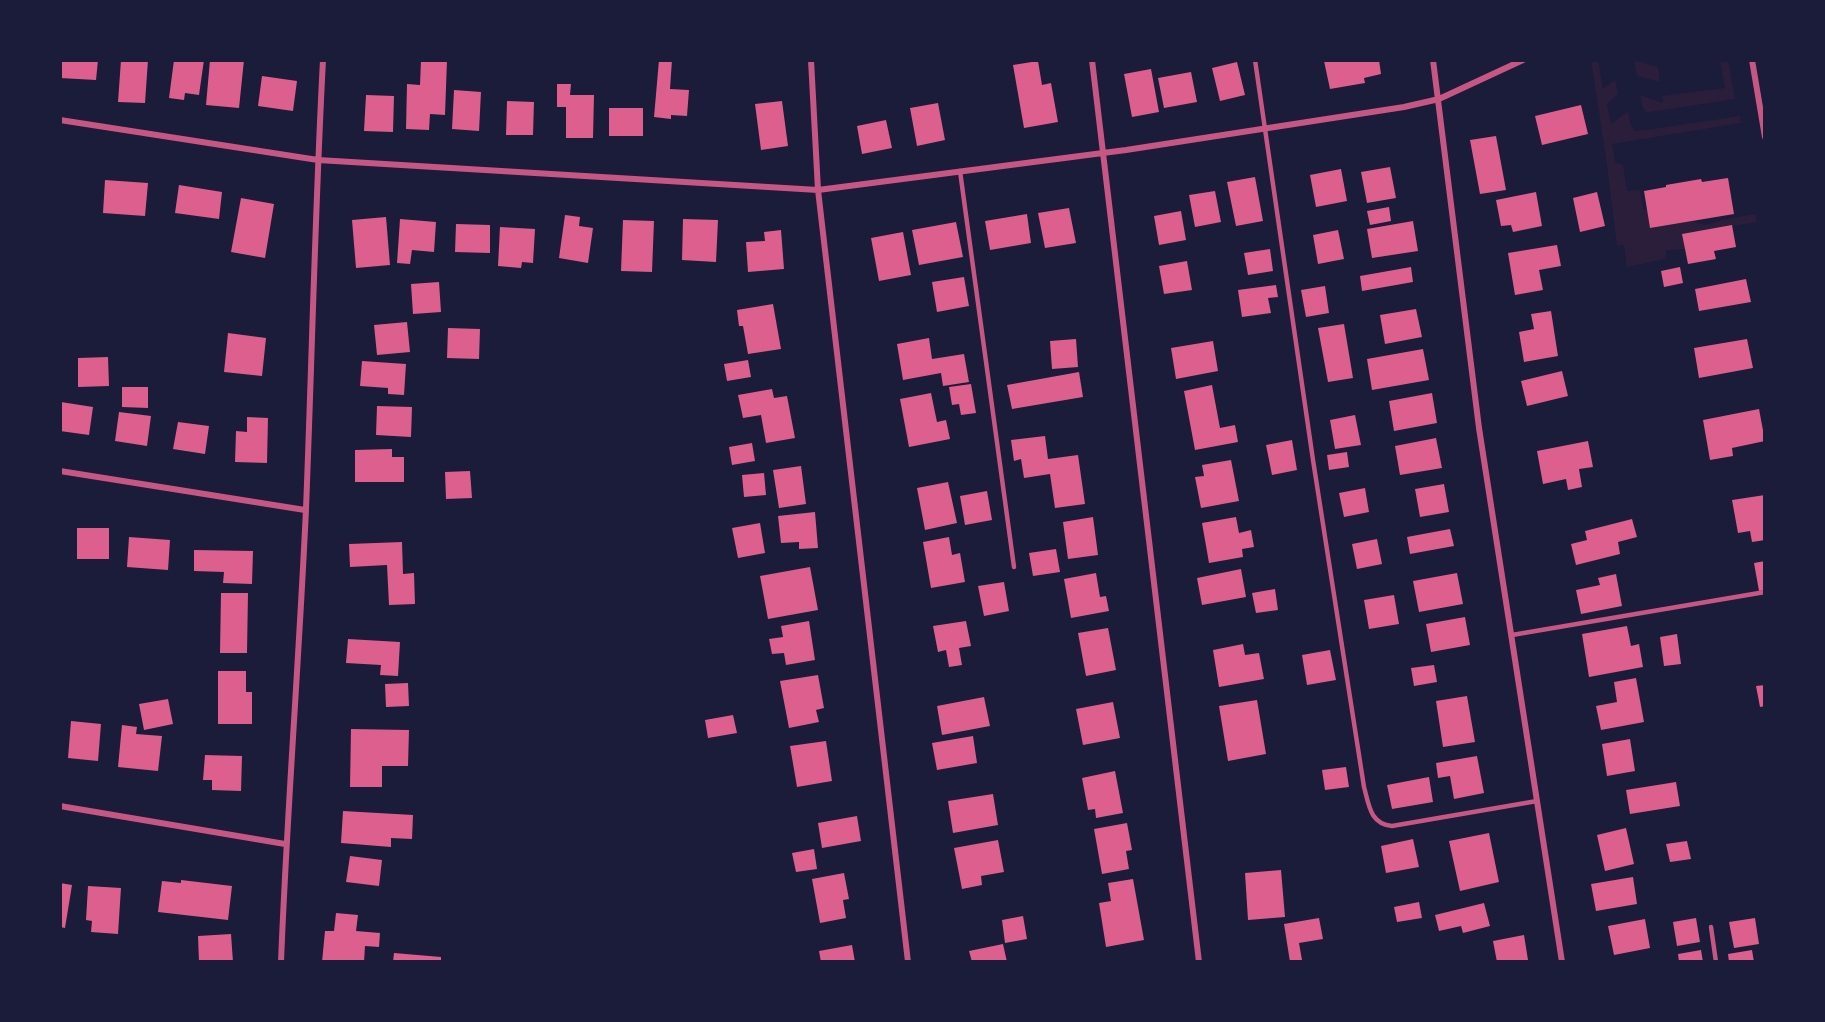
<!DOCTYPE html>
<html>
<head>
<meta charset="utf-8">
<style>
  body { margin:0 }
  #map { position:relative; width:1825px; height:1022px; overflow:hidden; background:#1b1b3a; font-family:"Source Sans 3",sans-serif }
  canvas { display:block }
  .frame { position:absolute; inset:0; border:62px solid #1b1b3a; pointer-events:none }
</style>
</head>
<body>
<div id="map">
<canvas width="1825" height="1022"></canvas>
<div class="frame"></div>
</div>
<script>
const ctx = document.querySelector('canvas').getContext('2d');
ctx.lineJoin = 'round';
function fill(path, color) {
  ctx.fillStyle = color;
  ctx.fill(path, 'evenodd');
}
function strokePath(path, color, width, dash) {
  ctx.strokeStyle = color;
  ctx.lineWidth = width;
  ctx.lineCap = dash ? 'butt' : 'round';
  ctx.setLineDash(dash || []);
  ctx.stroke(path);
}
const green = new Path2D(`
  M1591,60H1598L1603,89L1615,80L1618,94L1607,104L1611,124L1628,111L1630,123L1635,131H1638L1740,116L1741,123L1612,144L1615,162L1623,165L1627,191L1640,190L1643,210L1647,209L1650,228L1692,221L1705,225L1731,218L1755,214L1757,222L1683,234L1685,249L1666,250L1665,259L1627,267L1624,245L1617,246L1607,165Z
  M1634,60L1658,67L1660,82L1637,76Z
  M1720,60H1728L1735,99L1650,112H1647L1643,108L1640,95L1663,103L1662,96L1725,88Z`);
const building = new Path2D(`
  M60,60H98L96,80L60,78Z
  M121,60H148L145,103L118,102Z
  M174,60H204L199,95L185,93L184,100L169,98Z
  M210,60H244L239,108L206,105Z
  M421,60H447L445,115L430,114L429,130L406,129L407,84L420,85Z
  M659,60H672L670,89L689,90L687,116L671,115V119L654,117Z
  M1379,60L1381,74L1364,78L1365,83L1330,89L1324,61Z
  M1038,61L1042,85L1051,83L1058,122L1024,128L1013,65Z
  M1237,62L1245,95L1220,101L1212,68Z
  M1151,69L1159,112L1132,117L1124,74Z
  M1191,72L1197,102L1164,108L1158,78Z
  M262,76L297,81L293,111L258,106Z
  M557,84H571L570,95H594L593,138H566V107H557Z
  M454,90L481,92L479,131L452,129Z
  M366,95L394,96L393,132L364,131Z
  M507,101L534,102L533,135H506Z
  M782,101L788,146L761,150L755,104Z
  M938,103L945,140L917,146L910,108Z
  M1581,105L1588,134L1542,145L1535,116Z
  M609,108H643V136H609Z
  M886,120L892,148L862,154L857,126Z
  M1496,136L1506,190L1480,194L1470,140Z
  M1390,167L1396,198L1367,203L1361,172Z
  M1341,169L1347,201L1316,207L1310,175Z
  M1255,177L1263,221L1236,226L1227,182Z
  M1728,178L1734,214L1650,228L1644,191L1666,187V185L1701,179L1702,182Z
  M105,180L148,183L145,216L103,213Z
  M179,185L222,192L219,219L175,213Z
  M1215,191L1221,222L1195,227L1189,195Z
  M1536,192L1542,226L1513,232L1511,225L1501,226L1496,200Z
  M1597,192L1605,226L1580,232L1573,198Z
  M241,198L274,204L265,258L231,252Z
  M1389,207L1391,221L1370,225L1367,211Z
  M1069,208L1076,243L1045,248L1038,213Z
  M1181,211L1186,240L1159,245L1154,216Z
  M1027,214L1031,243L990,250L985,221Z
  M565,215L580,217L579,226L593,228L588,263L559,258Z
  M386,217L390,265L356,268L352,220Z
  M400,219L436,222L434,252L412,250L410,264L397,263Z
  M683,219L718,220L716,262L682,260Z
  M623,220L654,221L652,272L621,271Z
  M1413,221L1418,251L1372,258L1367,229Z
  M956,222L963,257L919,265L912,230Z
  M456,224L490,225V253L455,252Z
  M1732,225L1736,247L1714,251L1716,259L1688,264L1682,234Z
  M500,227L535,229L533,263L522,262L521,268L498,266Z
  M781,230L784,269L748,272L746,242L765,241L764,232Z
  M1338,230L1344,259L1318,264L1313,235Z
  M903,232L911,275L879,281L871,238Z
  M1557,245L1561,266L1539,270L1543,290L1515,295L1508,253Z
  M1270,249L1273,271L1248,275L1244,253Z
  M1187,261L1192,290L1164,294L1159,266Z
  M1411,267L1413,282L1362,291L1360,276Z
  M1680,267L1683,283L1664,287L1661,271Z
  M964,277L969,306L937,312L932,282Z
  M1746,279L1751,302L1699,311L1695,289Z
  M439,282L441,312L413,314L411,284Z
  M1276,285L1278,297L1268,298L1271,313L1242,317L1238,290Z
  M1325,286L1329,313L1306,317L1301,290Z
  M773,304L781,349L748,354L743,326H739L737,310Z
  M1416,309L1422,337L1385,344L1380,315Z
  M1551,311L1558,356L1524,362L1519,332L1534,329L1531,314Z
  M407,322L410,352L377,355L374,325Z
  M1344,324L1353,378L1328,382L1318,328Z
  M448,328L480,329L479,359L447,358Z
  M228,333L266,338L262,376L224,372Z
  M929,338L932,359L964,354L969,382L943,386L941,373L903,380L897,344Z
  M1076,339L1078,367L1052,369L1050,341Z
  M1747,339L1753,368L1699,378L1694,348Z
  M1213,341L1218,371L1176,379L1171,348Z
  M1423,349L1429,380L1372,390L1367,359Z
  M108,357L109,386L78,387V358Z
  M748,360L751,377L727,381L724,364Z
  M362,361L406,364L404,395L388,394V388L360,386Z
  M1562,371L1568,396L1527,406L1521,381Z
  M1079,372L1083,397L1012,409L1007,385Z
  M971,384L976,413L961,415L959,404L952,405L949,387Z
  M1212,385L1220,428L1235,425L1238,442L1195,450L1184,391Z
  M122,387H148V408L122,407Z
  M772,389L774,398L787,396L795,438L766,443L761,415L743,418L738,395Z
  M931,393L937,422L946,420L950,439L909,447L900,399Z
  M1432,393L1437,423L1394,431L1389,401Z
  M61,402L93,407L89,435L60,431Z
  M377,406L412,407L411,437L376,435Z
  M1759,409L1765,441L1732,448L1733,456L1710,460L1703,420Z
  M119,412L151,416L147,446L115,441Z
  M1355,415L1361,445L1335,449L1330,420Z
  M247,417L268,418L267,463L235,462L236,431L247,432Z
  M178,422L209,426L205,454L173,449Z
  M1045,436L1048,459L1078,455L1085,504L1055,508L1050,474L1024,478L1021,459L1014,461L1011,440Z
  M1436,438L1442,468L1400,475L1395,446Z
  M1292,440L1297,470L1272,475L1266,445Z
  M1588,441L1593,467L1579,469L1582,487L1568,490L1566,479L1543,484L1537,451Z
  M752,443L755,461L732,465L729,447Z
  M392,449V457H404V482H355V450Z
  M1347,452L1349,467L1329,470L1327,455Z
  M1231,460L1239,501L1201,508L1195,477L1204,476L1202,465Z
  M801,466L806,504L779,508L773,470Z
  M470,471L472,498L446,499L445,472Z
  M764,473L766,495L744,497L742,475Z
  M948,482L957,523L925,530L917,488Z
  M1444,484L1449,512L1420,517L1415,489Z
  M1365,488L1369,512L1344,517L1339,493Z
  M987,491L992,520L965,525L960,496Z
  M1765,495V540L1752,542L1750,531L1738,533L1732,500Z
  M815,512L818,548L799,549V542L781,543L778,516Z
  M1093,517L1098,555L1068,559L1063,522Z
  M1236,517L1239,533L1251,530L1254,547L1242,549L1243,557L1209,563L1202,523Z
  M1632,519L1637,537L1618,542L1620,554L1576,565L1571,544L1587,540L1585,531Z
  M760,523L765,553L738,558L732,528Z
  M77,528H109V559H77Z
  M1450,529L1454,546L1410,554L1407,537Z
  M129,537L170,540L168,570L127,567Z
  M949,537L952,555L960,553L965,582L931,588L923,542Z
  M1377,539L1382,564L1357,569L1352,544Z
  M402,542L403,574L414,573L415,604L389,605L387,565L350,567L349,544Z
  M1056,549L1060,572L1033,576L1029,553Z
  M194,550L253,551L252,584L223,583L224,572L194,571Z
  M1765,561V590L1759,591L1754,563Z
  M810,567L818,610L768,619L760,576Z
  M1241,569L1246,597L1202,605L1197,578Z
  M1096,573L1100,597L1106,596L1109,611L1071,618L1064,579Z
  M1457,573L1463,604L1419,612L1413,581Z
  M1616,574L1622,606L1581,614L1576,590L1600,585L1598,578Z
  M1004,582L1009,611L984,616L978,586Z
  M1275,589L1278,610L1256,613L1252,593Z
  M221,593H248L247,653H220Z
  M1394,595L1399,624L1369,629L1364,600Z
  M1465,617L1470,645L1431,652L1426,624Z
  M809,621L815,660L786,665L784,653L772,654L769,639L783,637L781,626Z
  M966,621L971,646L959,648L962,665L949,667L946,650L938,652L933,626Z
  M1627,626L1631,646L1639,644L1643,667L1589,677L1582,634Z
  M1108,628L1116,670L1086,676L1078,633Z
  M1677,634L1681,664L1664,666L1660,637Z
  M348,639L400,642L398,676L380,675L381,665L346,663Z
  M1243,644L1245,655L1259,653L1264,679L1219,687L1213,650Z
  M1330,650L1336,680L1307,685L1302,655Z
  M1434,665L1437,682L1414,686L1411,668Z
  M218,671H246V692H252V724H218Z
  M818,675L824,708L816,710L819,722L789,728L780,681Z
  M1636,678L1644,722L1601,730L1596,706L1617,702L1614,682Z
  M408,683L409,706L386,707L385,684Z
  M1765,685V706L1760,707L1756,686Z
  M1467,696L1475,742L1443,747L1436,701Z
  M984,697L990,726L942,735L937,706Z
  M168,699L173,724L144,730L139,704Z
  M1257,700L1266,754L1228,761L1219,706Z
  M1113,702L1120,738L1083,745L1076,709Z
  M733,715L737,733L708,738L705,720Z
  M71,721L101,724L98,761L68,758Z
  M122,725L137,727L136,734L162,736L158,771L118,767Z
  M351,729L409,730L408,766H382V787H350Z
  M973,736L977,763L937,770L932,743Z
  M1630,739L1635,771L1607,776L1602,744Z
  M826,741L832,781L797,787L790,746Z
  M205,755L242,756L241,791L212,790V780H203Z
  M1477,756L1484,793L1454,799L1450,776L1438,778L1436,763Z
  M1346,767L1349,787L1325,790L1322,770Z
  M1115,771L1123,813L1096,818L1095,809L1088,810L1082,778Z
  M1429,777L1433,802L1392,809L1387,785Z
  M1676,782L1680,806L1630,814L1626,790Z
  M993,794L998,825L953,833L948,801Z
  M343,811L413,815L412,839L391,838V847L341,843Z
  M857,816L861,841L822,848L818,823Z
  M1127,823L1132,850L1126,851L1129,869L1102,874L1094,829Z
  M1626,828L1634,864L1605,871L1597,835Z
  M1489,833L1499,882L1460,891L1449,841Z
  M1413,839L1419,867L1386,873L1381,846Z
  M998,840L1004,872L981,876L982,885L962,889L954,848Z
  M1687,841L1691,859L1670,862L1666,844Z
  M814,849L817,869L796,872L792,853Z
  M350,856L382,860L379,886L346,882Z
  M1281,870L1285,917L1248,920L1245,873Z
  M844,873L849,899L843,900L846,918L820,923L812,879Z
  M1633,877L1637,904L1596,911L1591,884Z
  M1133,879L1144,940L1106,947L1099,903L1111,901L1108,883Z
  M181,880L232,886L228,920L158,912L162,881L181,883Z
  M60,883L72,885L65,928L60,927Z
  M88,886L121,888L118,934L91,932L92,921L86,920Z
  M1419,902L1422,918L1397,922L1394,907Z
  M1484,903L1490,926L1463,933L1461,926L1439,931L1435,915Z
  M336,913L358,915L356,931L380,933L379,947L365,946L364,962H322L325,931H334Z
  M1023,916L1027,939L1005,943L1002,920Z
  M1319,918L1323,939L1299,943L1302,960L1290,962L1284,924Z
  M1696,918L1700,942L1677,946L1673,922Z
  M1755,918L1759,944L1734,948L1729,922Z
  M1645,919L1650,948L1614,955L1608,926Z
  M231,934L233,962H199L198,936Z
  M1524,935L1528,960L1497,962L1493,941Z
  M1003,944L1007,962H972L969,951Z
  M852,945L855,962H821L819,951Z
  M1701,950L1703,962H1679L1678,954Z
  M1752,950L1754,962H1729L1728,954Z
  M394,953L441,957V962H393Z`);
const service = new Path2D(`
  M1255,60L1313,460L1364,787C1369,805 1370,824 1392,826L1537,801
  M960,171L1014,567
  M1512,635L1765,592
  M1711,927L1716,962`);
const minor = new Path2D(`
  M811,60L818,190L908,962
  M1092,60L1199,962
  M1433,60L1479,428L1562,962
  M1752,60L1765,137
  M60,120L318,160L818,190L1126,150L1404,107L1439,99L1523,60
  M60,471L305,510
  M60,806L285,844
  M281,962C287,811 299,660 306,509C312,359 315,210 323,60`);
fill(green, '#2a1e3b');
fill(building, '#dd5f8e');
strokePath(service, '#c65784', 4.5);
strokePath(minor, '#c65784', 6);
</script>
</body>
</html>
